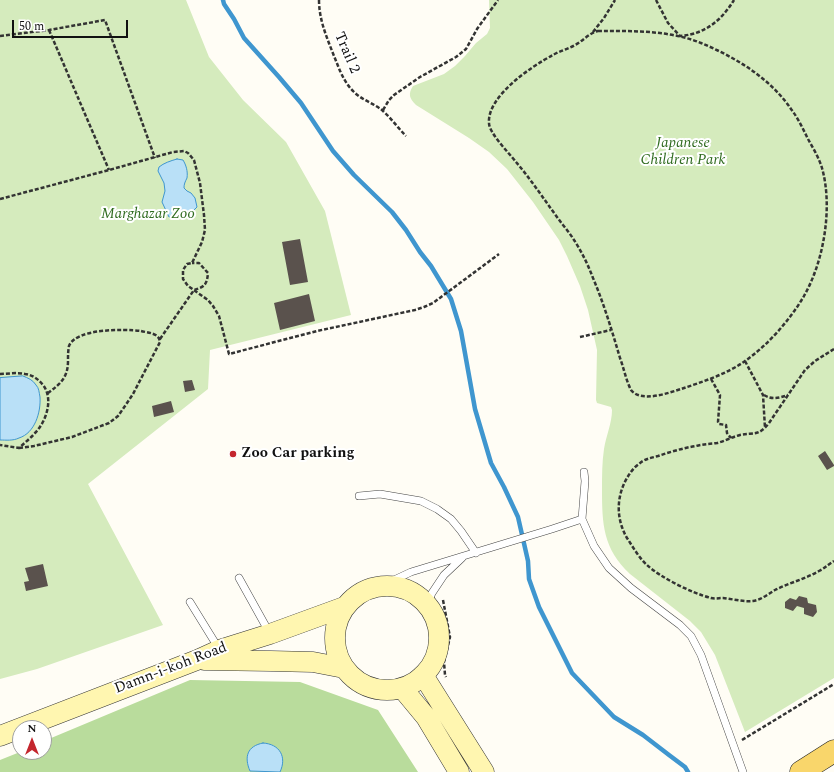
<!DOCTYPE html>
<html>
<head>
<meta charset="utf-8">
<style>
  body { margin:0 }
  #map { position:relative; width:834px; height:772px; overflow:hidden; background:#fffdf5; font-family:Spectral,serif }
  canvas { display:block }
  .north { position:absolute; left:12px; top:720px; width:40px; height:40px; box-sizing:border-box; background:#fff; border:1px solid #a0a0a0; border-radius:50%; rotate:0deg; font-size:11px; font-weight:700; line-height:16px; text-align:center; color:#111 }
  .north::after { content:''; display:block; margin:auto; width:14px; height:18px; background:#c4262e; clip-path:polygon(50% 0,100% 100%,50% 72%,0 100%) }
  .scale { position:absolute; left:12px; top:20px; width:116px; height:18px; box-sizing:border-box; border:2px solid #111; border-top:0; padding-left:5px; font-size:12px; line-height:14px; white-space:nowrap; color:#111; -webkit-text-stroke:3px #fff; paint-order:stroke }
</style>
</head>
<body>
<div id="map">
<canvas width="834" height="772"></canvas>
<div class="north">N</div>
<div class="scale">50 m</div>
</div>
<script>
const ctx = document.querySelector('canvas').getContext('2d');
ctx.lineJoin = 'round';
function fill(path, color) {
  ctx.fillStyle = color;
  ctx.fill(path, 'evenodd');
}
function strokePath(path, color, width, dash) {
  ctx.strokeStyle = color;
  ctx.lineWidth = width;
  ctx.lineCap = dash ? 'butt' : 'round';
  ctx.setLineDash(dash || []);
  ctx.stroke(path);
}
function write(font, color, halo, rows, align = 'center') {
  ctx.font = font + ' Spectral,serif';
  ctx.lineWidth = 4;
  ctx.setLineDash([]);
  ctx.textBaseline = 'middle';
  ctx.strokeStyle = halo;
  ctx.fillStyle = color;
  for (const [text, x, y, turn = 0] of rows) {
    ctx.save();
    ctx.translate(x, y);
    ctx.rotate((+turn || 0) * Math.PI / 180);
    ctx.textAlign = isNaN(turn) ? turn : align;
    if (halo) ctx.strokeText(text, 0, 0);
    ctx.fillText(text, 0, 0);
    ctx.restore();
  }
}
const green = new Path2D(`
  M0,0H186L209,57L243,100L286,142L325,211L351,315L210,350L208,389L88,484L163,625L37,669L0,679Z
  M489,0H834V678L745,732L715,655L701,632L690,621L630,574C603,549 602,524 602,489C602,476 602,462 604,449C606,436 612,423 612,410L611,407L597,403L596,400L597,350L588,310L580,286L567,256L559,240L533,202L507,169L489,152L469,138L416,105C409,98 408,94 413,86L444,74L455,66L465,56L476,43L487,34L490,28Z`);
const forest = new Path2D(`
  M190,680L300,682L378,710L418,772H0V760L20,752H44V741Z`);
const water = new Path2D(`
  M177,159L183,160C186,165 188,171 187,178C185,182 184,184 184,188L187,191L191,193L195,198L197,207L194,210L193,215L191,216L172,218L169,217L162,202L165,191L164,183L158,171L159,167C164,163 170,161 177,159Z
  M23,376C28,378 33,380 36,385C39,388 39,392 40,397C41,412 35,433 19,438C13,441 6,440 0,440V378Z
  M263,743C280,744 287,757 280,772L250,771C244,757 247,746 263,743Z`);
const stream = new Path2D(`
  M223,0L224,4L234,19L244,38L279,77L301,103L333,151L354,175L392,212L406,230L420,252L431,266L451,299L461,331L475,409L491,463L504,487L518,517L528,561L529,579L539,607L572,673L614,717L643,735L669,755L685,767L688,772`);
const building = new Path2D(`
  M300,239L308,282L290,285L282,242Z
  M309,294L315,321L280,330L274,303Z
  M192,380L195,390L185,392L183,381Z
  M171,401L174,412L154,417L152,406Z
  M825,451L834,465V466L827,470L818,456Z
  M43,564L48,586L26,591L24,582L29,581L25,568Z
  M799,596L807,598L808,603L816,605L817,612L813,617L804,614V608L797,606L793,611L785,608V602L790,598L796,600Z`);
const path = new Path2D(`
  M319,0C319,20 327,38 334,56C339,68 343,81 353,91C361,100 374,103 383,111C391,118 398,128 406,136
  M656,0L668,23L680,36C705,34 721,21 734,0
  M49,30L109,170
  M598,31C632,31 669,30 701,43C735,57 770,78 791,109C798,118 803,129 808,139C813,148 819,158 822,168C833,207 824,261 804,296C790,320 767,346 745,361C727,374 702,382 681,389C668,393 641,403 631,390C626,380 624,369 620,358C612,331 604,304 593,278C588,265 582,252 574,240C571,235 567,230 563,225C547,204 533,182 516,162C509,153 489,133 489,123C487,96 532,66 553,55C560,51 568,49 575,45C583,41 589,33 598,31Z
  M593,32L604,18L615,0
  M0,36L49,30L105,20L155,158
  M383,110L389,100L394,95L420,77L456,57L466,49L477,29L498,0
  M0,199L109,170L173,152L184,151L188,153L194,160L200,183L204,215L205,230L202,242L192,263L187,264L183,270V279L188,286L208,300L213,306L219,316L229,354L317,331L415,310L424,307L433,303L499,254
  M580,337L611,330
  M160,339L194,290C205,287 207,284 208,273L199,263H192
  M834,349L815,361L805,370L769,423C758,437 754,432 740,435C732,437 725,441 717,443C710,444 703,444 696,446C683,448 670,452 658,456C651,458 644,459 639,464C634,467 630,473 627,478C616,497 616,519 627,538C633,547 639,558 647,565C661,578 692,593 711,598C715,599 719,598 723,598C733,599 743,602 753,601C761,600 768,594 775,590C789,583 805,579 819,571C825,568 829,564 834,561
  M745,361L763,395L765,428
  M0,374C8,374 17,372 25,374C33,375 38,379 43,385C54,399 46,422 35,433C30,439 24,443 19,448L0,445
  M711,379L720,395L718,422L719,424L726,425L727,433L731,438
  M764,395C772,400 779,398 788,395
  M19,448L34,446L72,437L109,423L118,416L125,406L133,394L160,342C159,333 149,333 141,331C125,329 76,328 69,346C68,351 68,356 68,361C68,378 60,384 48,393
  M443,600L450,637L444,662L445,675L446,677
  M742,740L834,684`);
const lane = new Path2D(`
  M359,496L380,494L421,501L437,509L451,519L461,531L476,553
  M582,519L594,546L609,568L631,588L680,625L691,636L701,655L743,772
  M239,578L269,632
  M381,586L411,572L552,529L582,519L585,481L584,472
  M190,602L219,649
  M427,605L432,593L444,575L462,558`);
const secondary = new Path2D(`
  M335 638a52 52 0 1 1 104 0a52 52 0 1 1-104 0Z
  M204,660L271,661L313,662L344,668
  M423,675L484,772
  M402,688L426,717L459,772
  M0,736L197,660L219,650L270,634L344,607`);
const primary = new Path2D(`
  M801,772L834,751`);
const markers = [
  [233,454,4,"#c4262e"]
];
const streetNames = [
  ["Trail 2",346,53,67],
  ["Damn-i-koh Road",171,669,-21]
];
const parkNames = [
  ["Japanese",683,144],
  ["Children Park",683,161],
  ["Marghazar Zoo",148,215]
];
const poiNames = [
  ["Zoo Car parking",241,454]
];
fill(green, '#d5ebbd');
fill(forest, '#b9dc9c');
fill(water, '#b9e0f7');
strokePath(water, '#3f96cf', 1);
strokePath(stream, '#3f96cf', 4.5);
fill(building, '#5a524d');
strokePath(lane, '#444', 8);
strokePath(secondary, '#333', 21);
strokePath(primary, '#222', 23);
strokePath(path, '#333', 2.5, [4, 2]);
strokePath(lane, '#fff', 7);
strokePath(secondary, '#fff6b0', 20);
strokePath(primary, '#f9d66b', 22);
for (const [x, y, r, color] of markers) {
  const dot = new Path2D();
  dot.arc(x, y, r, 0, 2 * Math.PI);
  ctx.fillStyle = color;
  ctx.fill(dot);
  strokePath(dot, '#fff', 1.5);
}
write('15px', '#111', '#fff', streetNames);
write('italic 15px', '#2f6b1f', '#fff', parkNames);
write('bold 15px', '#111', '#fff', poiNames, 'left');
</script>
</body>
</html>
